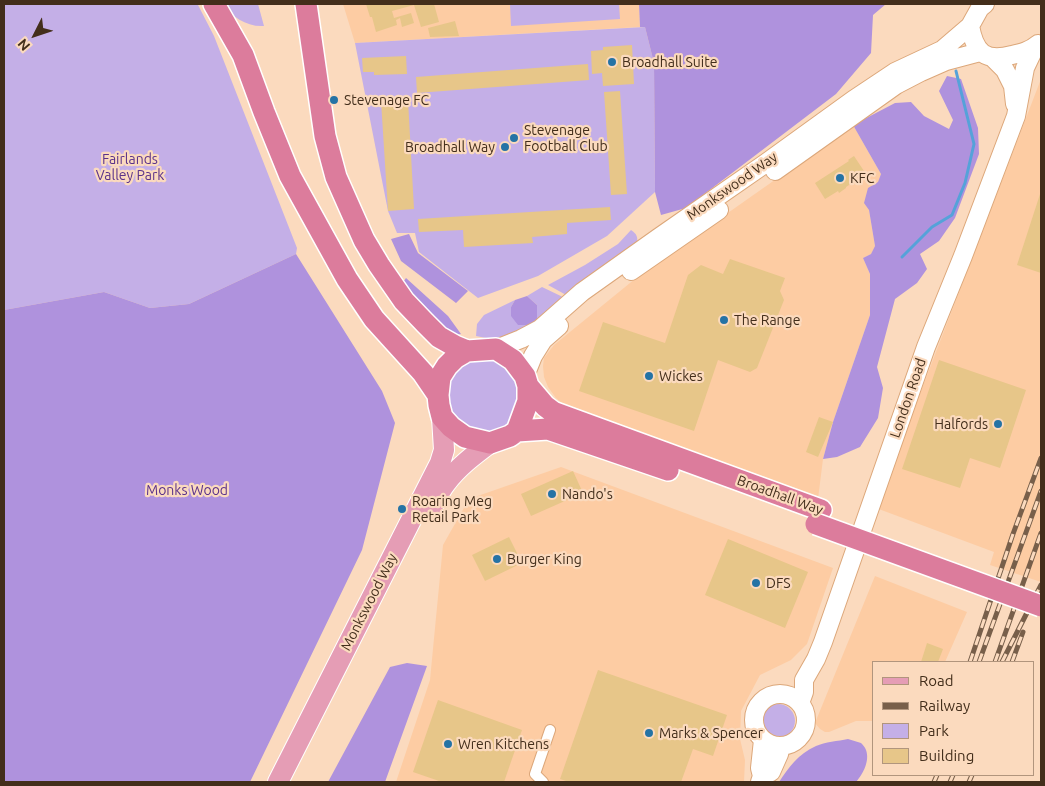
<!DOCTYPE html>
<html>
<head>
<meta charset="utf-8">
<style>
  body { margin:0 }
  #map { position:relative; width:1045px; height:786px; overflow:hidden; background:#fbdabe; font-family:Ubuntu,sans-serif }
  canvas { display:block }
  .frame { position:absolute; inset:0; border:5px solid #432e1b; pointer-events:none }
  .legend { position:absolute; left:872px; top:661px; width:162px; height:115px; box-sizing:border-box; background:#fbdabe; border:1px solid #b1957d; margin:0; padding:6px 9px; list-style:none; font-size:15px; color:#432e1b }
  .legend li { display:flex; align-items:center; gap:10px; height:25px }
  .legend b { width:25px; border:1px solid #b1957d }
  .north { position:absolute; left:10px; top:10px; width:50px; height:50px; -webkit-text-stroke:4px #fbdabe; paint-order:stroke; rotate:229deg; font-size:14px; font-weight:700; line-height:20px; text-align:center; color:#432e1b }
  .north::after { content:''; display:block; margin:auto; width:18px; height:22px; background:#432e1b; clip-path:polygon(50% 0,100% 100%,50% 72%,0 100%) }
</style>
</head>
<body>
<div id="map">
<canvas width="1045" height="786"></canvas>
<div class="frame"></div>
<ul class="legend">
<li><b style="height:6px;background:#e59db5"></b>Road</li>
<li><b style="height:6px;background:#785f4a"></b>Railway</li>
<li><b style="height:14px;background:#c4afe7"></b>Park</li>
<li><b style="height:14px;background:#e7c689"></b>Building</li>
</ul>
<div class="north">N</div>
</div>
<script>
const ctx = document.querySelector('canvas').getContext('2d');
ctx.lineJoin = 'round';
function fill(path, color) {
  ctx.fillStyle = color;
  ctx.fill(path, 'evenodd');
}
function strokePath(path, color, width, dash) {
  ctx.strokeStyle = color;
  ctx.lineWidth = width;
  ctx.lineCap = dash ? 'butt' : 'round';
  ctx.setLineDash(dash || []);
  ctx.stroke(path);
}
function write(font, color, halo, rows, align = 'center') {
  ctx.font = font + ' Ubuntu,sans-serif';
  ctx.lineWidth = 4.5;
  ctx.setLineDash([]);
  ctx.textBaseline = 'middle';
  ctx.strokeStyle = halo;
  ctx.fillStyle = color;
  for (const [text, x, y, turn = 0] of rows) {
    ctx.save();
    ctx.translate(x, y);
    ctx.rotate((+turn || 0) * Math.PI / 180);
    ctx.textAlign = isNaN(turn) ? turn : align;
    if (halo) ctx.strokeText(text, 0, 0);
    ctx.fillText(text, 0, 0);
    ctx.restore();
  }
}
const built = new Path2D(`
  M343,4H639L640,27L355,43Z
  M1041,79V582L990,565L994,552L876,508Z
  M853,125L881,174L869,210L875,246L871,254L863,258L870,274V315L833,422L823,459L818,499L564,405L556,398L548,387L544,377L543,366L544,358L554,345L641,274Z
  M561,467L833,568L807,644L791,660L760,675L741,711L740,739L745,760L744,782H396L430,680L443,545L469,499Z
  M875,576L967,612L945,662H874V721H856L829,732H825L820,729L815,723Z`);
const green = new Path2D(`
  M4,4H197L198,5L214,36L297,248L296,254L189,304L150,308L104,292L4,310Z
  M222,4H258L264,26C246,27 233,17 222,4Z
  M510,4H619L620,19L511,26Z
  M645,27L654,63L655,192L607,236L538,276L478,298L419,252L415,233H397L388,211L355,43Z
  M631,230C637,234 638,237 637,244L568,296L548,285L585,265L618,244Z
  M542,287L567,299L519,335L491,339L476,336L477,324L484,315L515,300L511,307L537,305L527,296Z
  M478,357L502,362L518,380C518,389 520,403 518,411C514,425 492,435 479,433C473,432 458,421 452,417L445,387L457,367Z
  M761 721a17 17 0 1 1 34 0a17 17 0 1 1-34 0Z`);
const forest = new Path2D(`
  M639,4H886L873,15L871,53L836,94L686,208L661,215L655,192L654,63L645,27H640Z
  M947,76L961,79L978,128L979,154L955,218L939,241L920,254L927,269L917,283L895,299L877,367L883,388L878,418L860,447L837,457L823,459L833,422L870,315V274L863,258L871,254L875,246L869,210L864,203L868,188L878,182L881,174L853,125L895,103L911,102L924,116L949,129L953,120L939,91Z
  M409,234L418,253L468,291L456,303L401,261L391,239Z
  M296,254L382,391L395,423L362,550L250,782H4V310L104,292L150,308L189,304Z
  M406,278L448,316L461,334L452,336L401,285Z
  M527,296L537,305V319L529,325H518L511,316V307L515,300Z
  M407,663L427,666L385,782H328L390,667Z
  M848,739L861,743C863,745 865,747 866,750C870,761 863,774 856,782H779C789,767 798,754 816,746C825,742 838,741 848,739Z`);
const stream = new Path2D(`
  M902,257L932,227L952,215L965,183L974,144L956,71`);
const building = new Path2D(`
  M366,4H434L439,22L421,27L414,5L392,11L394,18L411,13L414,23L402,27L400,18L396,20L397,25L376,32L372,17H370Z
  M455,21L459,36L430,37L428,28Z
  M632,45L634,84L603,86L602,73L592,74L591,51L603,50V47Z
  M406,56L407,74L374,75V72H363L362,58Z
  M588,64L589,80L417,93L416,77Z
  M620,91L627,194L611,195L604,92Z
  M408,100L414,209L388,211L381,101Z
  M854,156L866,174L846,187V188L839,193L838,191L825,199L815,183L849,161L848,160Z
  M1041,191V273L1017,265Z
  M610,207L611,220L567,223V234L532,237L533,243L464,247L463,230L419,232L418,219Z
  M730,259L785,278L780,291L784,300L757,368L750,372L718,360L694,431L579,391L603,322L665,343L688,275L701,265L723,274Z
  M939,360L1026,390L1000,468L970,458L960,488L902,469Z
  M819,417L833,422L818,457L806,452Z
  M573,471L583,493L531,516L521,494Z
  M509,537L522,563L485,581L472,555Z
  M728,539L808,572L785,628L705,595Z
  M927,643L943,649L938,662H921Z
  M598,670L727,715L713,756L693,749L681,782H569L560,779Z
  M438,700L522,730L504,782H438L439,781L413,772Z`);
const pedestrian = new Path2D(`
  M543,782L535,774L550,730`);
const secondary = new Path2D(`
  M985,4L980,8L970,26C975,53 985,62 1012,55C1021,53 1030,51 1038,44
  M993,58L1005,70L1013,86L1015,104
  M775,171L896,85L921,72L946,61L980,52
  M631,271L719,210
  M496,349L521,339L540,329L582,292L658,238L766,163L853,100L895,72L942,50L970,26
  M525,376L533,356L543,340L559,326
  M754 720a26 26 0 1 1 52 0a26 26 0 1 1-52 0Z
  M800,703L804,692V680L816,659L823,642L926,347L963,256L1016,116L1025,68L1035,47
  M762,776L771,772L779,754L781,746
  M760,782L762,776L760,768L763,740`);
const primary = new Path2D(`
  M432,508C436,500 440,490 446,483C458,467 474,455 490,443
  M278,782L440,463L444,450L442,417`);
const trunk = new Path2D(`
  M214,4L243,55L264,112L290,176L347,279L374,319L423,373L438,395
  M306,4L325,136L336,177L364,240L379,265L404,301L425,323L439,337L455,346L467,351
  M496,349L513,360L525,376L528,386V401L517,431L510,436L490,443L465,437L451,427L442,417L439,405L438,395L440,377L447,366L455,358L467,351Z
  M528,386L545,406L553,412L821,510
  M517,431L548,429L668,470`);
const rail = new Path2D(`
  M970,662L1013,534L1041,458
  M979,662L1041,491
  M995,662L1041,533
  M1002,662L1041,585
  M1012,662L1023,632
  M934,782L937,775
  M950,782L953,775
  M969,782L972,775`);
const trunkBridge = new Path2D(`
  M816,524L1041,606`);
const markers = [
  [612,62,5,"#2573a5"],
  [334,100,5,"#2573a5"],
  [514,138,5,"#2573a5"],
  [505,147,5,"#2573a5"],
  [840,178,5,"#2573a5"],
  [724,320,5,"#2573a5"],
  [649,376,5,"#2573a5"],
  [998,424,5,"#2573a5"],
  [552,494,5,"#2573a5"],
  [402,509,5,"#2573a5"],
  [497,559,5,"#2573a5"],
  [756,583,5,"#2573a5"],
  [649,733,5,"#2573a5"],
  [448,744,5,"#2573a5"]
];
const poiNames = [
  ["Broadhall Suite",622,62],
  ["Stevenage FC",344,100],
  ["Stevenage",524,130],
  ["Football Club",524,146],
  ["Broadhall Way",495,147,"right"],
  ["KFC",850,178],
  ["The Range",734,320],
  ["Wickes",659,376],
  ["Halfords",988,424,"right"],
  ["Nando's",562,494],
  ["Roaring Meg",412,501],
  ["Retail Park",412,517],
  ["Burger King",507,559],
  ["DFS",766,583],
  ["Marks & Spencer",659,733],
  ["Wren Kitchens",458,744]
];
const parkNames = [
  ["Fairlands",130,159],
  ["Valley Park",130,175],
  ["Monks Wood",187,490]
];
const streetNames = [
  ["Monkswood Way",732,186,-35],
  ["London Road",908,398,-71],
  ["Broadhall Way",780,495,20],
  ["Monkswood Way",369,602,-63]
];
fill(built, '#fdcca3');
fill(green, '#c4afe7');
fill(forest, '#af92dd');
strokePath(stream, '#55a2d9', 3);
fill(building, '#e7c689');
strokePath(pedestrian, '#dca77a', 12);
strokePath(secondary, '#dca77a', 20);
strokePath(primary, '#fff', 22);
strokePath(trunk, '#fff', 24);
strokePath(pedestrian, '#fff', 10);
strokePath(secondary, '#fff', 18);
strokePath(primary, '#e59db5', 20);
strokePath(trunk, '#dc7c9c', 21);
strokePath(rail, '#785f4a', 5);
strokePath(rail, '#fbdabe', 3, [9]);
strokePath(trunkBridge, '#fff', 24, []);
strokePath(trunkBridge, '#dc7c9c', 21);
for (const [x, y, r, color] of markers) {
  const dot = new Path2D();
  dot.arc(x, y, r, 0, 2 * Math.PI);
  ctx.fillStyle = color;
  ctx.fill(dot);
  strokePath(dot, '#fbdabe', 2);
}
write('14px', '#432e1b', '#fbdabe', poiNames, 'left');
write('14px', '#5b328a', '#fbdabe', parkNames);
write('14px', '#432e1b', '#fbdabe', streetNames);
</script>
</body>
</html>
